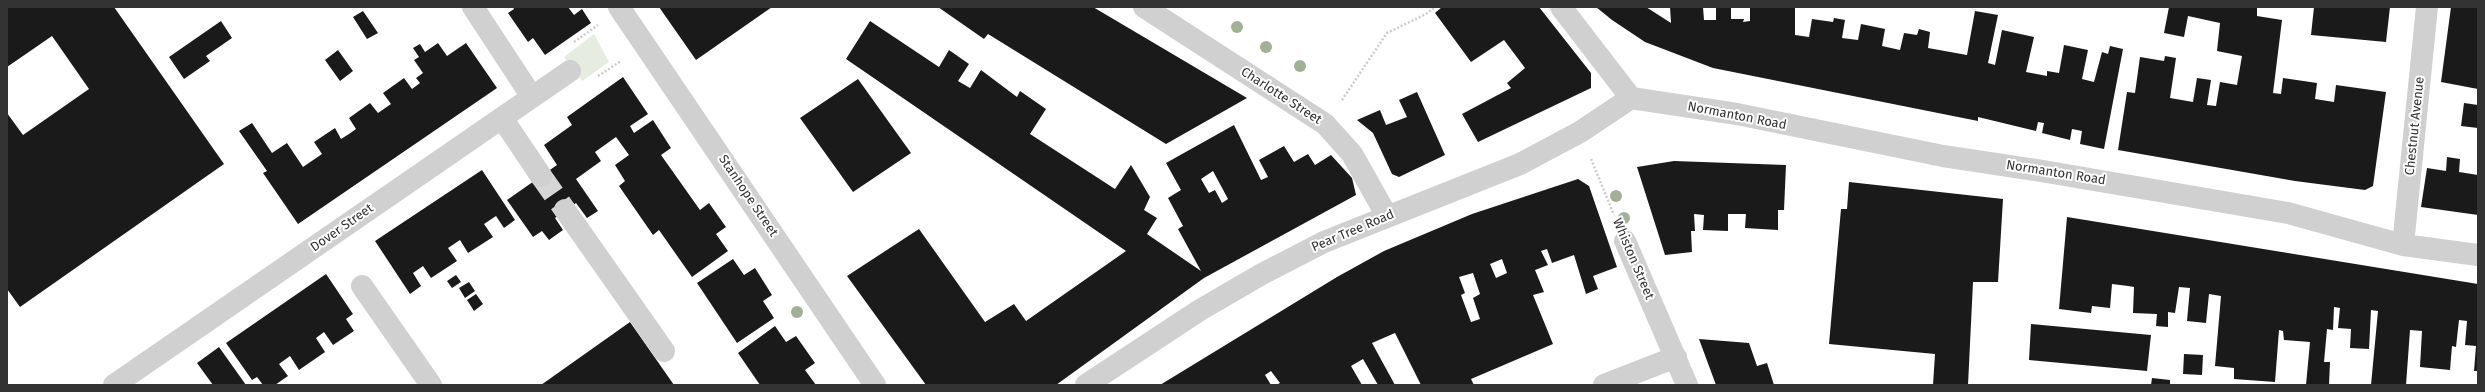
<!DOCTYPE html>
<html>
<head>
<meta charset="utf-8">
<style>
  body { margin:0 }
  #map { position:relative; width:2485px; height:392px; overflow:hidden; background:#fff; font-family:"Fira Sans",sans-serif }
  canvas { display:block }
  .frame { position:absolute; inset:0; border:8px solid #333; pointer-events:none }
</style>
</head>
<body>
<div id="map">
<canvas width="2485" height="392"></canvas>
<div class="frame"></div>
</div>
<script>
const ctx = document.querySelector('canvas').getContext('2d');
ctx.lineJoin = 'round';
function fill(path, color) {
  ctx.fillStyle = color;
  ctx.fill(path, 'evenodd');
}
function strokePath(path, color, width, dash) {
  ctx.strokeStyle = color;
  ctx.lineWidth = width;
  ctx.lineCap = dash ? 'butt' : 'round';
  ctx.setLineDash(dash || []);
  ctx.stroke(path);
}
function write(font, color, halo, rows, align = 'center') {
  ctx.font = font + ' "Fira Sans",sans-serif';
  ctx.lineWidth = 4;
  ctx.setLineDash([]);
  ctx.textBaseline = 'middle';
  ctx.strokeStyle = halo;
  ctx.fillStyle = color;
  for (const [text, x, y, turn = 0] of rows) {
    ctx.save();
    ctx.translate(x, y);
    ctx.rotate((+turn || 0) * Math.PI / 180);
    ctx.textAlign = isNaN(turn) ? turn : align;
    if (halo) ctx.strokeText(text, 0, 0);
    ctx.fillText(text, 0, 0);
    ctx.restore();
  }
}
const green = new Path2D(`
  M594,34L609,62L582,81L564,57Z`);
const building = new Path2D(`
  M7,7H114L224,164L20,307L7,289V113L23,135L89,89L52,36L7,67Z
  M513,7H568L574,15L582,9L591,23L545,55L533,38L528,42L508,13L514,9Z
  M659,7H772L696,60Z
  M938,7H1093L1247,98L1166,144L988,34L984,39Z
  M1442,7H1539L1591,73V88L1478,142L1462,114L1511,88L1507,83L1525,68L1504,40L1471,62L1435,13Z
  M1596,7H1646L1671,23L1670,7H1703L1704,20H1716V7H1731V19H1744L1743,22L1750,21V7L1795,8V35L1809,37L1812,19L1833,22L1834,18L1845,20L1842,38L1858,40L1861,24L1885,29L1882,46L1900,50L1904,33L1917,35L1919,29L1930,32L1928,48L1967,55L1975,11L1998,15L1988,63L1995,65L2002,30L2034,37L2026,72L2047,76V71L2059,73L2064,45L2088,50L2082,79L2094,82L2102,52L2108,54L2110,46L2123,49L2104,149L2080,144L2082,131L2072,129L2070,140L2042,133L2044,123L2038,122L2036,131L1978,117V121L1713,68L1645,42L1612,20Z
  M2169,7H2257V16L2282,20L2273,93L2281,94L2283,78L2317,83L2315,99L2334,102L2336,85L2386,92L2373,186L2365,190L2295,181L2118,150L2127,92L2135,93L2140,57L2164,61L2165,56L2176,58L2170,98L2193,102L2197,78L2211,80L2207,105L2216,106L2220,82L2237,85L2242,56L2217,51L2220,23L2188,16L2184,37L2164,33Z
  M2314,7H2390L2386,42L2311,35Z
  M2451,7H2478V89L2441,82Z
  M363,11L378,33L367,39L353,17Z
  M221,21L232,38L206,56L210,61L184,79L169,57Z
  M870,21L939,67L949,50L969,64L958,81L970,88L981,70L1017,97L1020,91L1046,109L1030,134L1115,189L1131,165L1150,197L1144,210L1157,218L1147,234L1201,271L1178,229L1183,226L1168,198L1181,190L1166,163L1234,125L1261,180L1268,177L1259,160L1284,146L1294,162L1308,154L1315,165L1331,155L1352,178L1356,195L1204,278L1056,385H926L847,276L919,229L985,322L1014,304L1026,321L1126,251L846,59ZM1213,171L1228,199L1222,203L1215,190L1209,193L1201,179Z
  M438,43L447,56L466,43L497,88L298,224L263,173L267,171L239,131L252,123L272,153L287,143L303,167L322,154L314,142L335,128L341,139L349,134L356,129L349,118L370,103L378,113L391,104L383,93L404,78L412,89L420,83L416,78L423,73L414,60L419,57L413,48L420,44L425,52Z
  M338,50L353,71L340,81L325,60Z
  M623,77L648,114L630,126L634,133L653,120L671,148L661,155L700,210L709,203L726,227L716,234L728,251L692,277L659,230L653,235L619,186L625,181L615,165L629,155L616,137L595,152L601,161L576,179L598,211L587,218L576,203L555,218L563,230L549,240L542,231L533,237L507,200L557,165L544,145L572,125L567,117Z
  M858,79L911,153L853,192L800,118Z
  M1417,92L1445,155L1399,177L1392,174L1373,133L1357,120L1380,110L1386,125L1407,117L1399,100Z
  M2464,103L2478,105V128L2461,126Z
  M2447,157L2460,159L2459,172L2478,175V215L2421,207L2427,168L2446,171Z
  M1674,161L1786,165L1784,210H1778V230L1745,228L1746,214H1728V231L1703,230L1704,215L1694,214L1695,231H1691L1692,252L1665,255L1637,167Z
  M482,170L515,220L504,228L496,216L484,224L493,237L468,253L460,240L448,248L457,261L431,278L423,266L413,273L421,286L410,294L375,241Z
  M1578,179L1589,186L1617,267L1593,276L1598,289L1586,294L1574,255L1552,263L1547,249L1541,251L1548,265L1535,270L1544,292L1533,295L1553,344L1471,379L1474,385H1421L1395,333L1372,343L1395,385H1378L1363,359L1351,366L1362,385H1276L1280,383L1271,371L1265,375L1271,385H1160L1337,277L1384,251L1472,214ZM1502,259L1507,273L1496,278L1490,264ZM1473,273L1480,294L1473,298L1480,319L1471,322L1461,295L1465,293L1459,277Z
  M1849,182L2003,199L1998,282H1973L1968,385H1933L1935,354L1829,344L1841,209H1847Z
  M2067,217L2478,284V371H2474L2476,346L2465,345L2467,321L2459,320L2456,347L2452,346L2450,370L2420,367L2422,331L2410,330L2406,385H2371L2378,311L2371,310L2369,349L2350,348L2351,329L2338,328L2340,308L2334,307L2333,330L2327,329L2324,362H2330L2329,385H2306L2310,342L2284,340L2283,331L2279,330L2275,382L2234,379V368L2215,366L2221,296L2209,294L2206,323L2187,321L2190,288L2179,287L2175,313L2168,312V327L2156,326L2157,314L2133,313L2134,287L2128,286L2112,284L2110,308L2092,306L2091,313L2059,309Z
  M733,259L744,275L755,268L772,295L763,301L774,318L737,343L697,283Z
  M326,274L353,314L346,319L354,331L333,345L324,332L316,338L325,352L299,370L290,356L279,364L288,376L275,385H263L257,377L252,380L226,343Z
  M456,275L461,282L452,288L447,281Z
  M469,282L475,291L465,298L459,288Z
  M476,294L483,304L474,311L467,300Z
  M630,322L674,385H541L565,368Z
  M2031,324L2151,335L2147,371L2029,360Z
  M775,326L786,342L796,336L815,363L805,370L816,385H760L738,353Z
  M1699,339L1749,343L1757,366L1767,363L1774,385H1716Z
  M219,347L246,385H213L197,363Z
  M2184,354L2203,355L2202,375L2183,374Z
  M2152,378L2170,380V385H2151Z`);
const minorTunnel = new Path2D(`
  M541,176L565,210`);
const path = new Path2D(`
  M574,42L598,25
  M598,76L621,61
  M1342,100L1387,33L1426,14L1435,7
  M1591,159L1614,215`);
const minor = new Path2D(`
  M473,7L532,97
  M619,7L875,385
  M1144,7L1325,124L1352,154L1387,216
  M1561,7L1631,98
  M1631,98L1737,114L1943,156L2042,171L2288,213L2403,245L2478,255
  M502,118L541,176
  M565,210L664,351
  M1625,241L1687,385
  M2403,245L2427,7
  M362,286L431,385
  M114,385L570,71
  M1086,385L1200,310L1262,274L1324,242L1520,164L1580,132L1631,98
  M1604,385L1676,357`);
const trees = [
  [1237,27],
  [1266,47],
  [1300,66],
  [1616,196],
  [1624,218],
  [797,312]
];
const streetNames = [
  ["Charlotte Street",1281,96,33],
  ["Normanton Road",1737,116,11],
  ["Chestnut Avenue",2415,126,-84],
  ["Normanton Road",2056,173,9],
  ["Stanhope Street",748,196,56],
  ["Dover Street",342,228,-35],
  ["Pear Tree Road",1353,231,-23],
  ["Whiston Street",1633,259,67]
];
fill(green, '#e6ecdf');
fill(building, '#1a1a1a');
strokePath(minorTunnel, '#d6d6d6', 22, [22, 11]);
strokePath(path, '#cdcdcd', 2.5, [2, 2]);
strokePath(minor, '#d0d0d0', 22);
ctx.fillStyle = '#a2b095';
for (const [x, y] of trees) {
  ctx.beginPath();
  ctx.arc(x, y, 6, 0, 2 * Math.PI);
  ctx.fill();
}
write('13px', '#333', '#fff', streetNames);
</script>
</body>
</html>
